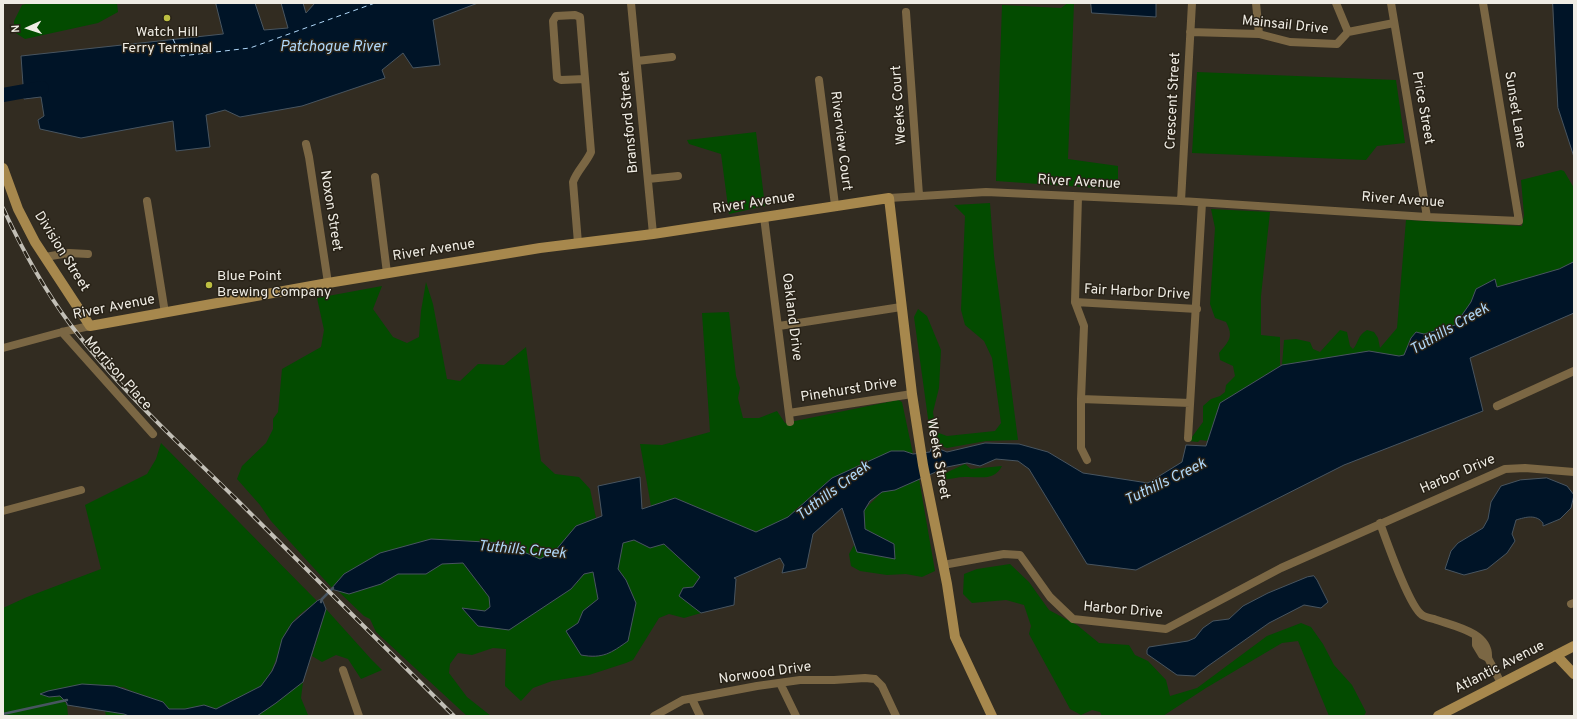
<!DOCTYPE html>
<html>
<head>
<meta charset="utf-8">
<style>
  body { margin:0 }
  #map { position:relative; width:1577px; height:719px; overflow:hidden; background:#322c21; font-family:Overpass,sans-serif }
  canvas { display:block }
  .frame { position:absolute; inset:0; border:4px solid #efece4; pointer-events:none }
  .north { position:absolute; left:8px; top:8px; width:40px; height:40px; -webkit-text-stroke:3px #282217; paint-order:stroke; rotate:267deg; font-size:11px; font-weight:700; line-height:16px; text-align:center; color:#efece4 }
  .north::after { content:''; display:block; margin:auto; width:14px; height:18px; background:#efece4; clip-path:polygon(50% 0,100% 100%,50% 72%,0 100%) }
</style>
</head>
<body>
<div id="map">
<canvas width="1577" height="719"></canvas>
<div class="frame"></div>
<div class="north">N</div>
</div>
<script>
const ctx = document.querySelector('canvas').getContext('2d');
ctx.lineJoin = 'round';
function fill(path, color) {
  ctx.fillStyle = color;
  ctx.fill(path, 'evenodd');
}
function strokePath(path, color, width, dash) {
  ctx.strokeStyle = color;
  ctx.lineWidth = width;
  ctx.lineCap = dash ? 'butt' : 'round';
  ctx.setLineDash(dash || []);
  ctx.stroke(path);
}
function write(font, color, halo, rows, align = 'center') {
  ctx.font = font + ' Overpass,sans-serif';
  ctx.lineWidth = 3;
  ctx.setLineDash([]);
  ctx.textBaseline = 'middle';
  ctx.strokeStyle = halo;
  ctx.fillStyle = color;
  for (const [text, x, y, turn = 0] of rows) {
    ctx.save();
    ctx.translate(x, y);
    ctx.rotate((+turn || 0) * Math.PI / 180);
    ctx.textAlign = isNaN(turn) ? turn : align;
    if (halo) ctx.strokeText(text, 0, 0);
    ctx.fillText(text, 0, 0);
    ctx.restore();
  }
}
const green = new Path2D(`
  M30,3H117L118,12L98,23L25,39L14,32V21L22,5Z
  M1068,3H1074L1068,159L1118,166V183L1110,189L996,181L1002,5L1061,8Z
  M1197,72L1396,80L1405,143L1377,146L1366,160L1192,153Z
  M756,132L765,206L729,214L721,154L689,144L687,140Z
  M1561,170L1564,171L1574,188V262L1559,269L1497,287L1495,280L1477,289L1471,302L1455,325L1411,338L1404,355L1399,356L1369,351L1282,365L1284,340L1296,339L1310,342L1313,349L1320,352L1340,330L1347,332L1350,346L1353,349C1359,342 1357,336 1367,330L1374,332L1378,338L1380,348L1397,328L1406,220L1522,226L1524,215L1521,180Z
  M990,203L994,256L1018,440L986,441L947,448L935,444L931,440L914,317L918,309L927,316L941,350L939,388L933,412L936,432L947,436L995,431L1001,423L992,358L984,341L965,325L961,310L965,216L954,205Z
  M1211,209L1270,212L1261,296V335L1280,337V366L1220,403L1208,441L1200,440L1198,442L1189,441L1203,422V406L1211,399L1220,396L1225,392L1226,385L1235,376L1233,366L1220,360L1219,353C1229,341 1234,337 1226,322L1215,318L1210,304L1215,228Z
  M426,282L433,304L447,379L460,381L478,364L504,365L526,347L541,461L555,474L579,477L590,489L596,518L576,526L555,551L540,559L503,543L431,539L344,574L332,588L271,521L260,505L237,479L242,466L266,443L273,429V419L278,412L282,369L321,347L324,330L317,298L382,286L373,309L393,337L407,343L419,337L421,311Z
  M729,312L736,376L740,388L738,398L743,418H759L777,411L785,423L898,400L902,402L913,454L904,451L832,478L787,518L756,533L675,498L651,506L640,444L662,445L710,432L702,313Z
  M161,443L317,601C309,608 297,615 291,624C278,643 278,667 262,685C256,691 225,704 216,709L204,705L185,709H169C157,697 138,695 123,687L41,694L49,697L60,696L67,705L68,716H3V608L27,597L101,569L85,505L147,474L156,459Z
  M965,464L971,469L1002,466C994,482 979,476 965,477C958,477 950,479 943,480L941,475Z
  M919,479L935,571L922,577L906,574L887,575L860,571L851,566L849,554L854,545L857,552L894,544L865,529L864,511L866,508L882,492L895,490Z
  M634,540L650,548L664,544L700,577L693,587L683,588L679,596L701,613L684,618L669,614L659,618L633,660L626,663L589,675L552,681L533,688L521,701L505,686L506,649L493,648L472,655L458,653L450,664L449,673L467,697L491,716H467L376,632L370,619L364,616L338,591L349,594L381,584L398,574H426L442,564L463,563L489,597L490,607L485,611L463,608L478,626L571,589L584,574L593,572L598,599L583,611L578,623L581,655L592,657L608,654L626,580L618,569L622,543Z
  M1010,564L1029,582L1049,610L1077,625L1099,643L1129,645L1135,655L1148,661L1166,680L1170,696L1197,688L1267,636L1301,623L1311,627L1323,644L1334,665L1352,685L1366,712L1364,716H1329L1298,641L1282,643L1206,688L1163,716H1102L1100,712L1092,710L1081,715L1070,709L1029,634L1031,626L1024,605L1006,600L972,603L963,594L964,574L977,569Z
  M326,609L371,659L382,670L361,679L348,659L336,655L322,662L312,656Z
  M303,682L301,698L308,715L311,716H257L276,703Z
  M105,711L124,714L129,716H106Z`);
const water = new Path2D(`
  M216,3H255L264,30L288,28L281,3H303L306,13L315,3H478L433,20L440,65L413,68L403,53L382,70L385,78L302,106L240,117L225,110L206,115L210,147L176,151L173,121L81,138L40,129L38,120L44,116L41,97L24,99L21,56L223,34Z
  M1091,3H1156V17L1092,13Z
  M1553,3H1574V157L1558,108Z
  M1574,262V313L1470,358L1483,411L1344,465L1136,570L1087,564L1029,469L1018,461L996,459L980,466L967,463L947,467L895,490L882,492L870,501L864,511L865,529L894,544L895,559L857,552L842,508L813,534L806,568L782,573L784,565L780,558L734,578L736,579L734,605L701,613L679,596L683,588L693,587L700,577L664,544L650,548L634,540L623,543L618,569L626,580L636,603L628,641C611,653 603,659 581,655L566,631L578,623L583,611L598,599L593,572L584,574L571,589L509,630L478,626L462,608L485,611L490,607L489,597L463,563L442,564L426,574H398L381,584L349,594L331,589L344,574L380,553L431,539L503,543L540,559L555,551L576,526L602,516L598,486L640,477L642,509L675,498L756,532L788,517L832,478L891,451H904L913,454L930,452L932,446L947,452L985,443L1019,444L1048,452L1083,473L1148,483L1182,462L1186,445L1206,446L1220,403L1282,365L1369,351L1399,356L1404,355L1411,338L1416,332L1424,334L1455,325L1471,302L1476,289L1495,279L1497,287L1559,269Z
  M1547,478L1567,486L1574,495L1571,508L1560,519L1543,526V523C1536,514 1526,517 1516,520L1512,534L1515,541L1507,553L1487,569L1464,575L1445,569L1451,551L1458,543L1483,528L1488,519L1491,502L1501,486L1520,480Z
  M1314,576L1317,580L1328,602L1321,608L1304,605L1269,623L1208,666L1195,676L1177,675L1147,654V650L1149,647L1188,641L1195,638L1203,628L1213,621L1229,619L1243,606L1268,593L1307,577Z
  M322,599L326,609L303,682L276,703L257,716H129L124,714L67,705V703L60,696L49,697L40,694L48,691L82,684L115,686L163,702L169,709H185L204,705L216,709L261,686L272,671L276,662L282,639L292,623L317,601Z`);
const stream = new Path2D(`
  M321,602L322,599L333,588
  M3,714L67,700`);
const river = new Path2D(`
  M3,95L42,88`);
const ferry = new Path2D(`
  M173,39L181,56L250,48L375,3`);
const street = new Path2D(`
  M631,3L653,234
  M1256,3L1259,34
  M1336,3L1348,32
  M1391,3L1427,217
  M906,12L919,195
  M1190,32L1259,34L1290,42L1337,44L1348,32L1394,23
  M637,61L672,57
  M819,80L835,205
  M306,144L309,157L328,283
  M375,177L387,273
  M648,179L678,176
  M1078,197L1075,302L1084,326L1081,399V448L1087,460
  M889,198L986,192L1181,201L1427,217L1519,221L1483,3
  M147,201L165,313
  M1181,201L1192,3
  M764,217L790,422
  M578,243L573,182C577,171 586,163 591,152L580,17L575,15L556,16L553,21L557,78L561,80L585,79
  M45,257L69,253L88,254
  M1075,302L1197,309
  M779,326L901,307
  M62,332L153,434
  M3,348L62,332L90,326
  M1081,399L1190,403
  M1497,406L1574,371
  M789,413L912,394
  M1188,438L1202,203
  M3,511L81,490
  M1380,523C1387,542 1409,606 1422,615C1425,617 1430,618 1434,619C1453,626 1490,632 1488,658
  M943,565L1004,554L1020,555L1050,597L1073,619L1166,629L1281,568L1505,469L1525,468L1574,472
  M1571,604L1574,603
  M1476,636V645L1482,655L1488,658L1501,683
  M343,670L359,716
  M780,683L796,716
  M692,699L700,716
  M654,716L683,700L757,686L800,680H834L865,678L875,679L882,686L896,716`);
const secondary = new Path2D(`
  M3,168L18,209L35,242L90,326L328,283L540,248L653,234L889,198L912,394L923,465L947,584L955,637L992,716
  M1556,655L1574,674
  M1438,716L1574,646`);
const rail = new Path2D(`
  M3,208C22,249 43,288 70,324C118,388 178,442 235,498C308,571 381,643 454,716`);
const markers = [
  [167,18,4,"#bdbf42"],
  [209,285,4,"#bdbf42"]
];
const streetNames = [
  ["Mainsail Drive",1285,26,6],
  ["Crescent Street",1174,101,-87],
  ["Weeks Court",900,105,-94],
  ["Price Street",1422,108,80],
  ["Sunset Lane",1514,110,81],
  ["Bransford Street",630,122,-95],
  ["Riverview Court",840,141,83],
  ["River Avenue",1079,183,3],
  ["River Avenue",1403,201,4],
  ["River Avenue",754,204,-9],
  ["Noxon Street",330,211,81],
  ["River Avenue",434,251,-9],
  ["Division Street",61,252,58],
  ["Fair Harbor Drive",1137,293,3],
  ["River Avenue",114,308,-11],
  ["Oakland Drive",791,317,83],
  ["Morrison Place",117,374,48],
  ["Pinehurst Drive",849,391,-9],
  ["Weeks Street",937,459,80],
  ["Harbor Drive",1458,475,-23],
  ["Harbor Drive",1123,611,5],
  ["Atlantic Avenue",1500,668,-27],
  ["Norwood Drive",765,674,-8]
];
const poiNames = [
  ["Watch Hill",167,33],
  ["Ferry Terminal",167,49],
  ["Blue Point",217,277,"left"],
  ["Brewing Company",217,293,"left"]
];
const waterNames = [
  ["Patchogue River",333,48],
  ["Tuthills Creek",1450,330,-30],
  ["Tuthills Creek",1166,483,-26],
  ["Tuthills Creek",834,492,-37],
  ["Tuthills Creek",522,551,5]
];
fill(green, '#034b00');
fill(water, '#001427');
strokePath(water, '#485560', 1);
strokePath(stream, '#485560', 2.5);
strokePath(river, '#001427', 14);
strokePath(ferry, '#b0d8f9', 1, [5, 4]);
strokePath(street, '#7b6744', 8);
strokePath(secondary, '#a7884d', 10);
strokePath(rail, '#c2bfb6', 4);
strokePath(rail, '#282217', 2.5, [8]);
for (const [x, y, r, color] of markers) {
  const dot = new Path2D();
  dot.arc(x, y, r, 0, 2 * Math.PI);
  ctx.fillStyle = color;
  ctx.fill(dot);
  strokePath(dot, '#282217', 1.5);
}
write('14px', '#efece4', '#282217', streetNames);
write('14px', '#efece4', '#282217', poiNames);
write('italic 15px', '#b0d8f9', '#282217', waterNames);
</script>
</body>
</html>
